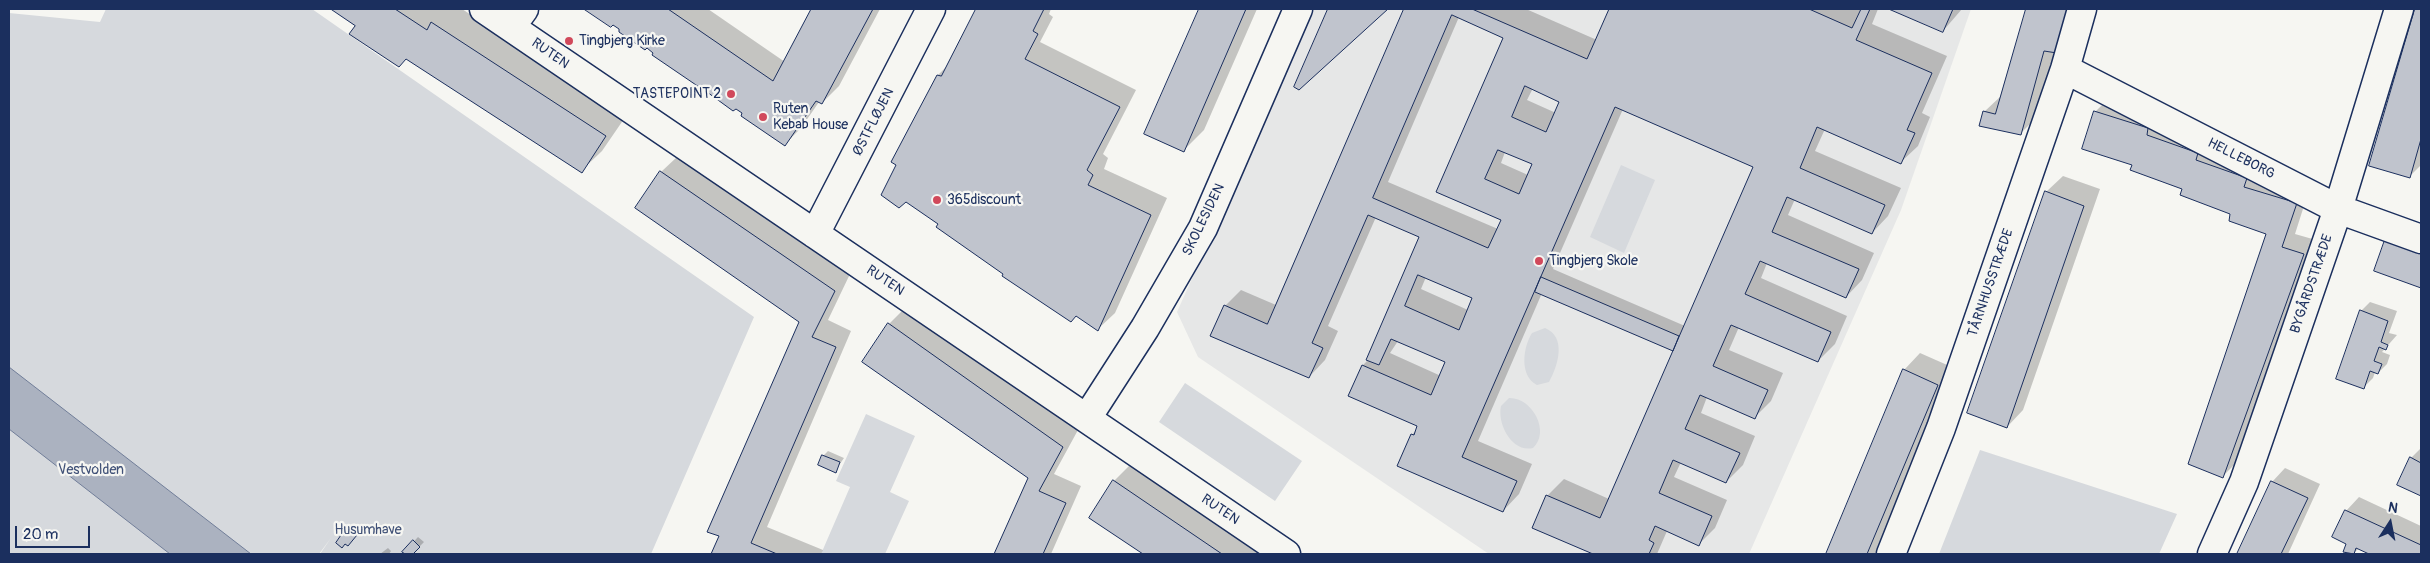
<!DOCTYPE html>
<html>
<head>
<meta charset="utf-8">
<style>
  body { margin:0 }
  #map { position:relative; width:2430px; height:563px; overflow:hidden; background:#f6f6f2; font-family:Pangolin,sans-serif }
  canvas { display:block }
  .frame { position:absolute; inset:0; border:10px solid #1b2f5e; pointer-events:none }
  .north { position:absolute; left:2365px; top:498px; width:50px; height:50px; -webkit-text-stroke:4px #f6f6f2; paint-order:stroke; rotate:11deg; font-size:14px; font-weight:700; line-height:20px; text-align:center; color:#1b2f5e }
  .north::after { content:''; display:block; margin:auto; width:18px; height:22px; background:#1b2f5e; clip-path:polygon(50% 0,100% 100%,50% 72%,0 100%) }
  .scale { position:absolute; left:15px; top:526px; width:75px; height:22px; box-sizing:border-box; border:2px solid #1b2f5e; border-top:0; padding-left:6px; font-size:15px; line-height:18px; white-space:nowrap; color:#1b2f5e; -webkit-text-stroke:4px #f6f6f2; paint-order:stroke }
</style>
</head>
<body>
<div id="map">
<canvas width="2430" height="563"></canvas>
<div class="frame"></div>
<div class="north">N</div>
<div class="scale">20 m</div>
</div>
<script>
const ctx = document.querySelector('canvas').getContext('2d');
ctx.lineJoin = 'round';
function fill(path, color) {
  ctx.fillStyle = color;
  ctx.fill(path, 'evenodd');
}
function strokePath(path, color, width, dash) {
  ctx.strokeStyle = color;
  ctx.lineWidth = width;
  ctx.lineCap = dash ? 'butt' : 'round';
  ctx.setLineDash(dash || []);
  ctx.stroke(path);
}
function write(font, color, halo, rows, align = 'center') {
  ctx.font = font + ' Pangolin,sans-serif';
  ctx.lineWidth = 4.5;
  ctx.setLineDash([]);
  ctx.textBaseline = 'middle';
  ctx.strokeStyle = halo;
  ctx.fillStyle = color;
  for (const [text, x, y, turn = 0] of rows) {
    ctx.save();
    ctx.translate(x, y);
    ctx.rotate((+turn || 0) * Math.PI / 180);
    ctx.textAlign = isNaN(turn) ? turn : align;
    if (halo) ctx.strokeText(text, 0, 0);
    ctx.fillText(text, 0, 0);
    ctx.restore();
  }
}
const built = new Path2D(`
  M1313,9H1971L1901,210L1749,554H1489L1198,357L1177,312Z`);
const green = new Path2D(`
  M106,9H312L754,317L651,554H320L331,538L319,554H9V13L100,22Z
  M1621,165L1655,180L1624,253L1590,237Z
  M1545,328C1567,337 1558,366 1549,382L1537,385C1519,376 1523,347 1532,333Z
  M1185,383L1302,461L1275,501L1159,422Z
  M1509,398C1532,397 1551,432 1533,448C1512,453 1497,424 1501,406Z
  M866,414L915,436L890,492L909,501L885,554H821L850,487L836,481Z
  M1980,450L2177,514L2159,554H1939Z`);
const water = new Path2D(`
  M9,367L251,554H170L9,429Z`);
const shadow = new Path2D(`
  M333,9H462L626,116L602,151L581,171Z
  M587,9H708L785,62L812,9H880L839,86L822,103L819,102L801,128L785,144L743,112L613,24L611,25Z
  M977,9H1051L1049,14L1053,17L1040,42L1136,90L1103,154L1108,158L1104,169L1167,198L1115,313L1098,329L1005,273L940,224L898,164L893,161L938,75L948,65Z
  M1200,9H1257L1204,130L1184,150L1145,133Z
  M1330,9H1386L1299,88L1295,86Z
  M1405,9H1526L1597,40L1610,9H1878L1872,24L1947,56L1922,113L1930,117L1918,146L1901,162L1825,129L1815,151L1901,188L1888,216L1872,233L1795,199L1788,215L1874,253L1862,280L1846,297L1767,263L1761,278L1847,316L1835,344L1818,361L1739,327L1729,350L1783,373L1771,401L1755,417L1707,397L1701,413L1755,436L1743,465L1726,482L1681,462L1674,477L1727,500L1715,528L1699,544L1667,531L1657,554H1596L1533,527L1547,496L1564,479L1609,499L1674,350L1542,293L1478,441L1532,464L1519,494L1503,511L1412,435L1419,426L1363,365L1368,360L1420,237L1376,217L1328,326L1338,331L1325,360L1309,377L1225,306L1241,290L1276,305ZM1459,17L1504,37L1437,192L1502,220L1498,229L1388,182ZM1533,88L1561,101L1556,113L1527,100ZM1623,109L1754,166L1685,326L1553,269ZM1505,152L1533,164L1528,175L1501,163ZM1426,277L1474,297L1468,310L1421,289ZM1398,341L1447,362L1441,376L1390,353Z
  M1892,9H1962L1943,31Z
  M2027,9H2081L2056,52L2037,117L2021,133L1984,112L2002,95Z
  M2416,9H2421V165L2409,177L2370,165Z
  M2109,98L2309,190L2295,234L2316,240L2236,463L2223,476L2268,233L2134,164L2095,112Z
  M678,156L850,274L828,320L851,331L767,527L823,550L821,554H712L801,322L661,172Z
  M2063,176L2100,189L2023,410L2007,427L2046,192Z
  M2370,302L2397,311L2389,333L2397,335L2382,352L2390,355L2387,364L2378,373L2375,372L2373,378L2364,387L2361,311Z
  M905,308L1078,430L1054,474L1081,486L1051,554H996L1030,478L889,324Z
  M1920,353L1954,368L1876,554H1827L1904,370Z
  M2420,449H2421V494L2399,484L2411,458Z
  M828,451L844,458L835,471L823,456Z
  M1131,464L1262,554H1145L1091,517L1114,481Z
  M2285,468L2320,484L2288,554H2238L2272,482Z
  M2359,497L2421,526V554H2371L2359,548L2353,554L2345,551L2348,543L2346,511Z
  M353,524L360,530L352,540L348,528Z
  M418,537L424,542L412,554H407L404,552Z
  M388,548L391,551L389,554H380Z`);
const building = new Path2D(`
  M331,9H395L427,30L431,22L606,136L582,173L406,59L399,67L349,34L355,26Z
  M584,9H668L773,81L811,9H873L822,104L816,101L785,146L741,116L742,113L736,109L733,111L707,92L708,90L702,86L699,87L652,55L653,53L647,48L645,50L619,32V29L613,25L611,27Z
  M976,9H1044L1033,31L1038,34L1025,59L1120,107L1087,170L1093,175L1088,185L1151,215L1098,331L1076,316L1071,322L1002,276L1003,274L936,227L938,224L906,202L899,208L881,195L896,165L891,162L937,75L941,76Z
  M1199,9H1246L1184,152L1144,134Z
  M1328,9H1388L1299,90L1294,87Z
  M1404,9H1472L1587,59L1609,9H1809L1852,28L1861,9H1870L1856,40L1932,73L1907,130L1915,133L1901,164L1817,127L1800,168L1885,205L1872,234L1787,197L1772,232L1859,269L1846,298L1760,261L1745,294L1831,332L1818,362L1731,325L1713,366L1768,390L1755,419L1700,395L1685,429L1740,453L1726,483L1673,460L1659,493L1712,516L1699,546L1655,526L1649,540L1654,543L1649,554H1593L1532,528L1546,495L1600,518L1753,167L1615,107L1462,457L1517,481L1503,512L1397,466L1411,434L1414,435L1417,426L1348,396L1362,365L1431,395L1445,362L1391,339L1379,365L1366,360L1419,237L1368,215L1312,343L1323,348L1309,378L1210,336L1224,305L1267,324ZM1452,15L1503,38L1436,192L1501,220L1488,248L1373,198ZM1525,86L1559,102L1546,132L1512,117ZM1498,150L1532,164L1519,194L1485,179ZM1418,275L1472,298L1459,330L1405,306Z
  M1889,9H1953L1943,32Z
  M2026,9H2070L2057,53L2044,51L2021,135L1979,126L1983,111L1995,114Z
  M2415,9H2421V139L2410,178L2369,166Z
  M2094,111L2148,128L2147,135L2198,153L2196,160L2247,178L2244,187L2297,203L2282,247L2304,254L2223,478L2188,464L2266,234L2229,221L2230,214L2180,195L2182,189L2130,170L2132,165L2082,149Z
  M660,171L835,291L812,337L836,347L751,543L777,554H711L719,536L707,532L799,322L635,208Z
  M2045,191L2084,206L2007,428L1967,413Z
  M2386,237L2421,249V288L2374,271Z
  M1541,277L1679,336L1673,351L1535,292Z
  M2360,310L2388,321L2381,342L2388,345L2386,350L2379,347L2374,361L2382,364L2378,374L2370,371L2364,389L2336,379Z
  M888,323L1063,447L1039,491L1066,503L1043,554H994L1028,478L862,362Z
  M1903,369L1938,385L1867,554H1826Z
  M822,455L840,462L836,473L818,465Z
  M2410,457L2421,463V496L2397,485Z
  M1113,480L1222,554H1143L1089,518Z
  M2271,481L2308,498L2281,554H2237Z
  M2345,510L2421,545V554H2369L2356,548L2354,554L2343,552L2346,544L2332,537Z
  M347,527L357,535L348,546L345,544L342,548L336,543Z
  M413,540L420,547L413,554H405L402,552Z`);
const minor = new Path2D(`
  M484,9L1286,554
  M511,27L524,9
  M2065,69L2338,209L2421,239
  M815,234L931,9
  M1087,418L1145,328L1203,228L1298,9
  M1891,554L1941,428L2065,69L2082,9
  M2212,554L2244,482L2338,209L2399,9`);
const markers = [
  [569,41,5,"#d1495b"],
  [731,94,5,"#d1495b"],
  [763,117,5,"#d1495b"],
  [937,200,5,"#d1495b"],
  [1539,261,5,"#d1495b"]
];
const poiNames = [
  ["Tingbjerg Kirke",579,41],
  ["TASTEPOINT 2",721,94,"right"],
  ["Ruten",773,109],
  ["Kebab House",773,125],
  ["365discount",947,200],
  ["Tingbjerg Skole",1549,261]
];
const streetNames = [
  ["RUTEN",550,54,35],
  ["ØSTFLØJEN",874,122,-63],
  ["HELLEBORG",2241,159,27],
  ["SKOLESIDEN",1204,220,-64],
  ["RUTEN",885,281,34],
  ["TÅRNHUSSTRÆDE",1991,283,-71],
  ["BYGÅRDSTRÆDE",2312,284,-71],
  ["RUTEN",1220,510,34]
];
const parkNames = [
  ["Vestvolden",91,470],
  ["Husumhave",368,530]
];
fill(built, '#e6e7e7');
fill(green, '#d6d9dd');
fill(water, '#abb2c0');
strokePath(water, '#717e99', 1);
fill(shadow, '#0003');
fill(building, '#c0c4cd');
strokePath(building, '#1b2f5e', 1);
strokePath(minor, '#1b2f5e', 31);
strokePath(minor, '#f6f6f2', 28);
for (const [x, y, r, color] of markers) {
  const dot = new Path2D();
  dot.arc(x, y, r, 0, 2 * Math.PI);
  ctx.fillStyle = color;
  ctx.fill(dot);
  strokePath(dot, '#f6f6f2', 2);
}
write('14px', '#1b2f5e', '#f6f6f2', poiNames, 'left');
write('14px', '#1b2f5e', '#f6f6f2', streetNames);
write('14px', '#405177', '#f6f6f2', parkNames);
</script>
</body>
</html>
